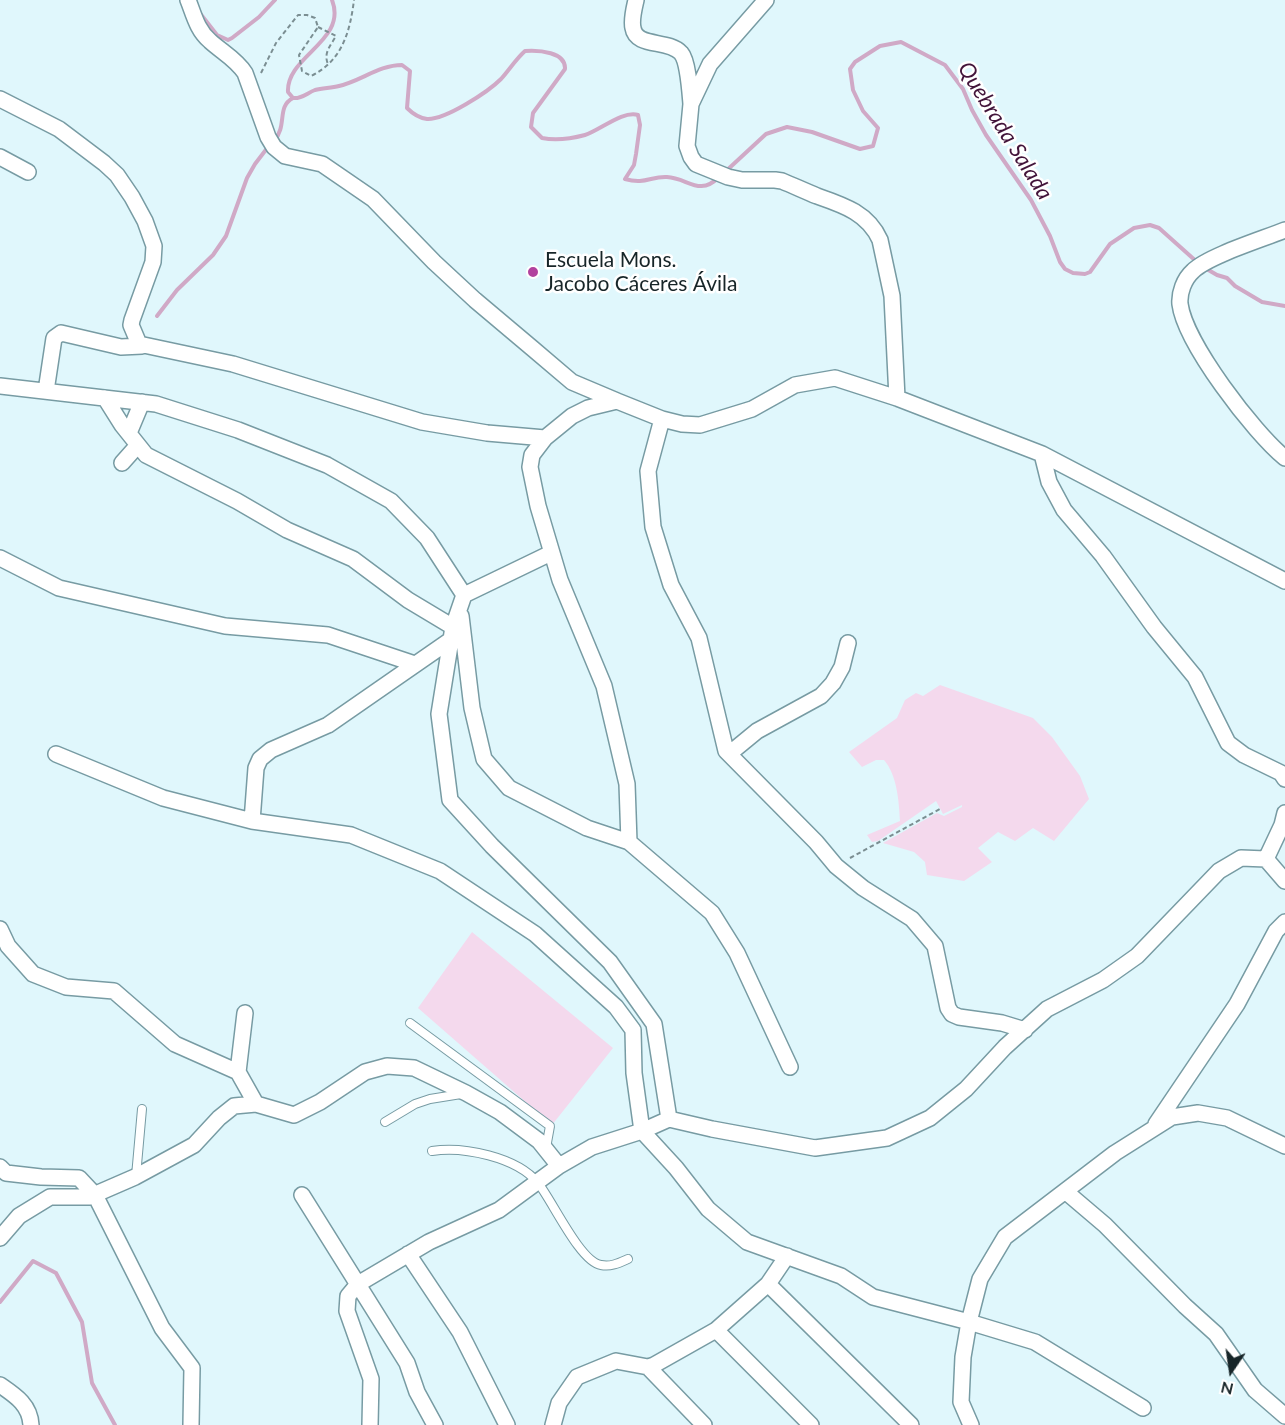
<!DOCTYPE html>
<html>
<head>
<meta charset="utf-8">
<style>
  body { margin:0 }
  #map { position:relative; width:1285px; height:1425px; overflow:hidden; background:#e0f7fc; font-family:Lato,sans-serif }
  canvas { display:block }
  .north { position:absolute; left:1201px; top:1341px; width:60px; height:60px; -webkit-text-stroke:4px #fff; paint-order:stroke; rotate:193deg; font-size:16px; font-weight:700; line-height:24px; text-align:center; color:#172528 }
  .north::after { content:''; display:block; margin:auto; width:21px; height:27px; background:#172528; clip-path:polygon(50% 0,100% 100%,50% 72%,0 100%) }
</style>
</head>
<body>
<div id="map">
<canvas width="1285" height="1425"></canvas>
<div class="north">N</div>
</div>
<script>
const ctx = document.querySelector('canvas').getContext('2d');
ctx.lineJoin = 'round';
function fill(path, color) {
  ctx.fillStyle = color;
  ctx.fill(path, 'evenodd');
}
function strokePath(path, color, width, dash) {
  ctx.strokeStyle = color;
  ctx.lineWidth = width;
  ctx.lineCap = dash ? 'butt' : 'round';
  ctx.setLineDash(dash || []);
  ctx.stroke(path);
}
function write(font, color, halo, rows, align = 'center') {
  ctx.font = font + ' Lato,sans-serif';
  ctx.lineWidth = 5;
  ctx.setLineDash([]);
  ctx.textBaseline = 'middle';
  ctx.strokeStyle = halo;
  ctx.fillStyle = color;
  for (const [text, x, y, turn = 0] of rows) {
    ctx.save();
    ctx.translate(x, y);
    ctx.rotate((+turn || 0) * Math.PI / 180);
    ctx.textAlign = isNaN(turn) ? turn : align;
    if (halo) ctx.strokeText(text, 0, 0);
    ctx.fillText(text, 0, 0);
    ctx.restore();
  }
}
const green = new Path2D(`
  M940,685L1033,718L1052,737L1080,776L1089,799L1054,841L1033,828L1015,841L998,832L978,848L992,862L964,881L927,875L925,862L914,852L883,843L937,813L944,816L962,807V805L943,814L936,801L878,841L872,842L867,835L900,821C899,801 897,775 884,760H876L862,767L849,752L897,718L905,700L916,693L923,696Z
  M472,932L613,1048L552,1125L418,1008Z`);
const stream = new Path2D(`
  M332,0C348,41 286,56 288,92L293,98C302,99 307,93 315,90C323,88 331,88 339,86C361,81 379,65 402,65L410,71L407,108C412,113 419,118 427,119C445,120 488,92 501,79C509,70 516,59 525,51C539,50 566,52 565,69L533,113L531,127L542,138C557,141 570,139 585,135C599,131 623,110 638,115L640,125L636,154L634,165L625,179C645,185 651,176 667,177C688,178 699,197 719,177
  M199,12L217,35L228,40L232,38L259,17L275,0
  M274,141C288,125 276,107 293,98
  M725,172L766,134L787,127L812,132L860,149L873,146L878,128L863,111L853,90L850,69L855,62L880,46L901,42L945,65L963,89L972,110L986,135L1031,200L1050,236L1060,262L1065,269L1073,273L1085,274L1090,272L1110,244L1134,228L1150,225L1159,228L1197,262
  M1205,268L1217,275L1227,278L1235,286L1262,302L1285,306
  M157,316L177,290L213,255L226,236L247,178L255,164L268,147
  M0,1302L33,1261L56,1273L82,1322L92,1383L115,1425`);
const path = new Path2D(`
  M318,27L336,36C331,45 323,53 328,64
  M261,73L276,43L298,15H307L315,18L318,27L299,55L302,71L311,76C342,61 350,32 354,0
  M850,858L940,809`);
const lane = new Path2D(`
  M410,1023L550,1126L546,1148
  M385,1122L415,1104L430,1099L461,1094
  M432,1151C463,1146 517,1157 538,1183C552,1200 580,1262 601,1265C611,1267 619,1263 628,1259
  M136,1176L142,1109`);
const street = new Path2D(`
  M188,0C194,15 197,30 210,41C222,52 236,59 245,73L268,137L274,147L285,156L322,164L373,199L434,262L475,300L532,348L572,382L617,401
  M636,0C634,9 631,20 633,28C636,48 668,39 681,53C688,61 690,92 691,104
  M766,0L710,64L691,104L687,146L691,157L696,164L728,177L742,180H775L782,181C794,186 805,191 817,196C843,205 868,213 880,240L892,296L897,398
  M0,99L59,129L104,163L117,175L132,197L145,221L154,246L153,262L132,320L131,325L139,344L233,364L422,422L487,433L545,438
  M0,157L28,172
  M1285,230C1263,239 1208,256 1193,271C1184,279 1179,293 1180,304C1185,343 1254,433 1285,458
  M0,386L156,404L238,430L327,465L391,501L427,538L464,595
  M46,391L54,338L61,333L121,347L142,346
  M105,398L122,425L146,455L237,501L287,530L353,559L408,600L453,627
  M662,419L648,471L653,527L671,585L699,638L726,751L816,842L836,866L863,888L912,919L935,946L948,1008L952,1014L959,1017L1002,1023L1025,1030
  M129,433L142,402
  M1042,454L1049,482L1064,510L1103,556L1154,627L1195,677L1228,743L1244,755L1281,773L1285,779
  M122,463L138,445
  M551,553L464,595L453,627L439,714L450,800L492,846L610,962L654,1024L669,1119
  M0,558L59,588L225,626L328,635L415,664
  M461,616L472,708L484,759L509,788L587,828L629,842L712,913L737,953L790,1067
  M56,754L163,798L252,821L351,835L440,871L535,934L616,1007L633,1030L634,1073L642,1131L592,1147L559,1166L499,1210L429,1242L358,1284L348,1296L347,1311L371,1379L370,1425
  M729,754L757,731L821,696L833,683L842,667L848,643
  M252,821L256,768L260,759L271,750L328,725L452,639
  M629,842L627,784L604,686L560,580L538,506L530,467L532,455L545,438L572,416L588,408L617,401L662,419L682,424L700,425L752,409L795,385L835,378L897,398L1042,454L1285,581
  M1266,859L1282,825L1285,813
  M0,929L8,946L33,974L66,987L114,991L175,1044L238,1072L256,1104
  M238,1072L245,1013
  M1156,1124L1237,1004L1276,931L1285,922
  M0,1167L6,1173L41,1177L79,1178L95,1195L162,1328L192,1368L191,1425
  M1065,1191L1105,1225L1185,1306L1216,1334L1255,1390L1285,1416
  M302,1195L407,1363L417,1392L435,1425
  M0,1238L19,1216L50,1197H89L135,1177L194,1145L219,1118L234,1106L256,1104L294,1115L320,1102L365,1072L387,1066L414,1068L466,1093L500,1112L539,1141L559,1166
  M408,1254L460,1332L507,1425
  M768,1284L911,1425
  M716,1330L811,1425
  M648,1367L704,1425
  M0,1385C16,1396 30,1405 31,1425
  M1143,1408L1035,1342L969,1322L873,1297L841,1276L747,1242L708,1209L676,1168L642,1131L669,1119L712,1129L815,1148L887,1138L930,1118L966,1089L1005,1047L1047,1009L1103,980L1137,956L1219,871L1241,858L1266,859L1285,881
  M553,1425L559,1403L577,1377L616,1361L648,1367L654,1365L716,1330L768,1284L787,1256
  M971,1425L961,1402L963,1357L969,1322L980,1279L1005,1237L1115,1153L1172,1117L1198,1113L1227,1118L1285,1146`);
const markers = [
  [533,272,6,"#b2429e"]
];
const poiNames = [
  ["Escuela Mons.",545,260],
  ["Jacobo Cáceres Ávila",545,284]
];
const waterNames = [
  ["Quebrada Salada",1005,131,58]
];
fill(green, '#f4d9ed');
strokePath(stream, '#d0a9c6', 4);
strokePath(lane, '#779ba3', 10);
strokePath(street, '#779ba3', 18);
strokePath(path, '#7b8e92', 2, [4.5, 3]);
strokePath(lane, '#fff', 8);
strokePath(street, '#fff', 15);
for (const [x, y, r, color] of markers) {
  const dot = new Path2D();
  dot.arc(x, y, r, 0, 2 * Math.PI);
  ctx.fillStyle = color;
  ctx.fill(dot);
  strokePath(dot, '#fff', 2);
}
write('21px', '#172528', '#fff', poiNames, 'left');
write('italic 22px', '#42143a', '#fff', waterNames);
</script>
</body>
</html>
